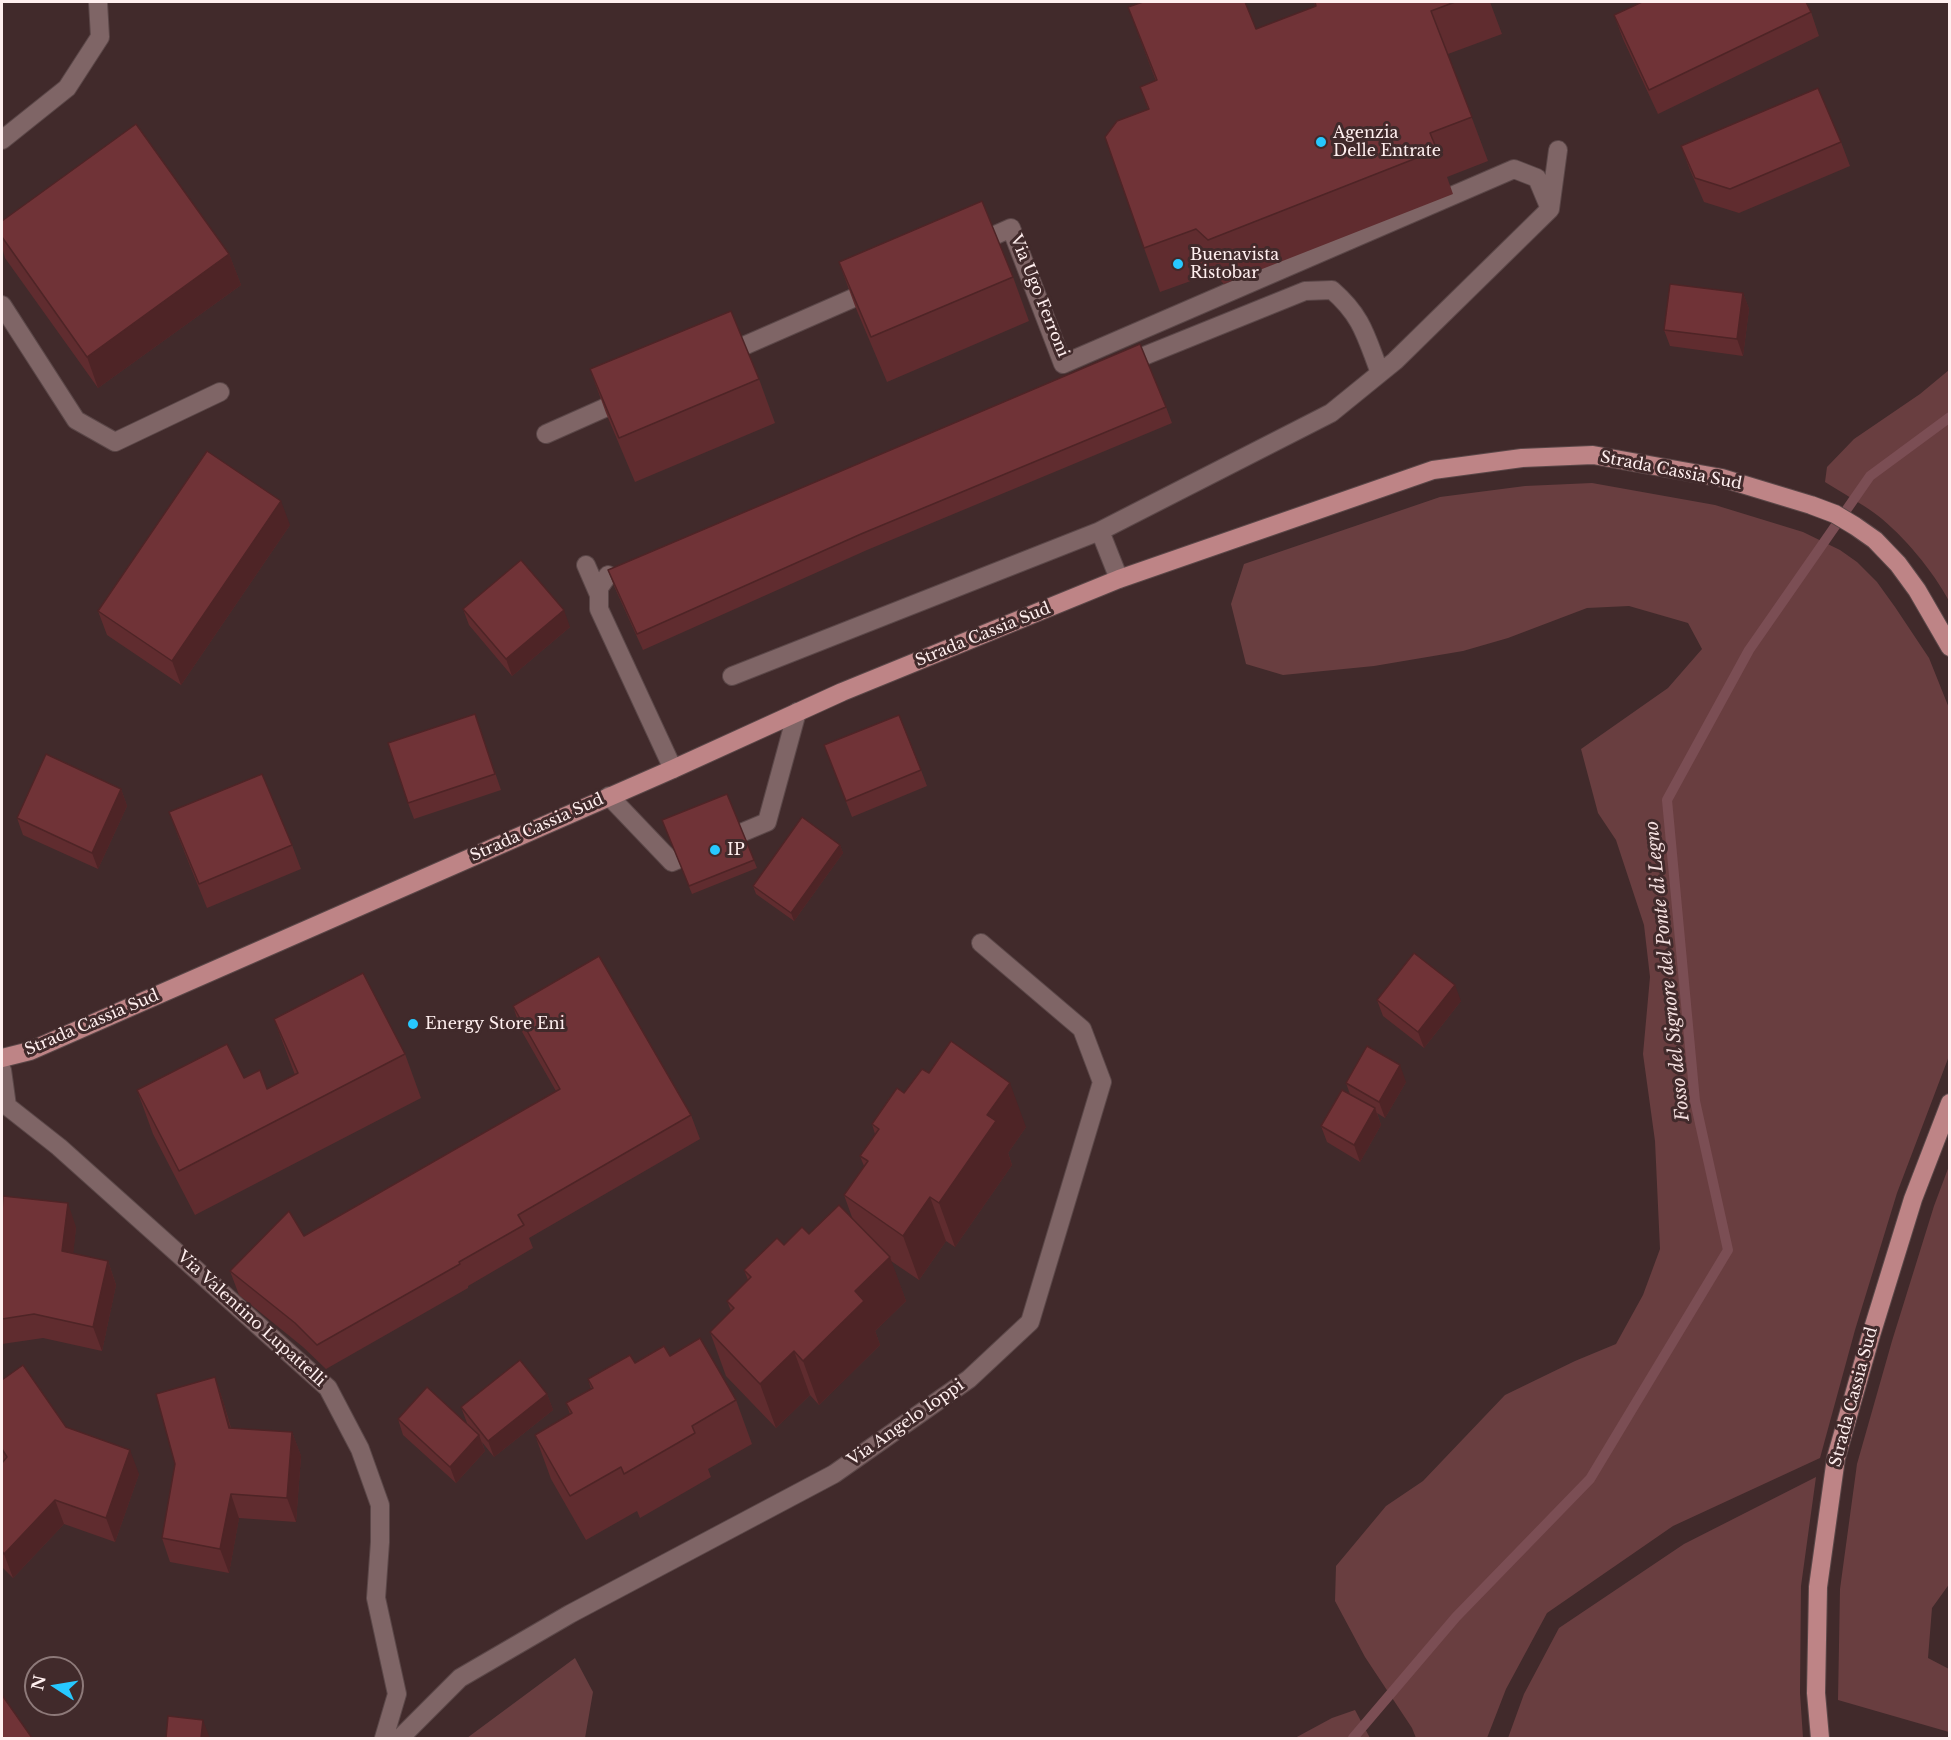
<!DOCTYPE html>
<html>
<head>
<meta charset="utf-8">
<style>
  body { margin:0 }
  #map { position:relative; width:1951px; height:1740px; overflow:hidden; background:#412a2b; font-family:"Libre Baskerville",serif }
  canvas { display:block }
  .frame { position:absolute; inset:0; border:3px solid #ffefef; pointer-events:none }
  .north { position:absolute; left:24px; top:1656px; width:60px; height:60px; box-sizing:border-box; background:#412a2b; border:2px solid #8d7979; border-radius:50%; rotate:282deg; font-size:16px; font-weight:700; line-height:24px; text-align:center; color:#ffefef }
  .north::after { content:''; display:block; margin:auto; width:21px; height:27px; background:#27c8ff; clip-path:polygon(50% 0,100% 100%,50% 72%,0 100%) }
</style>
</head>
<body>
<div id="map">
<canvas width="1951" height="1740"></canvas>
<div class="frame"></div>
<div class="north">N</div>
</div>
<script>
const ctx = document.querySelector('canvas').getContext('2d');
ctx.lineJoin = 'round';
function fill(path, color) {
  ctx.fillStyle = color;
  ctx.fill(path, 'evenodd');
}
function strokePath(path, color, width, dash) {
  ctx.strokeStyle = color;
  ctx.lineWidth = width;
  ctx.lineCap = dash ? 'butt' : 'round';
  ctx.setLineDash(dash || []);
  ctx.stroke(path);
}
function write(font, color, halo, rows, align = 'center') {
  ctx.font = font + ' "Libre Baskerville",serif';
  ctx.lineWidth = 6;
  ctx.setLineDash([]);
  ctx.textBaseline = 'middle';
  ctx.strokeStyle = halo;
  ctx.fillStyle = color;
  for (const [text, x, y, turn = 0] of rows) {
    ctx.save();
    ctx.translate(x, y);
    ctx.rotate((+turn || 0) * Math.PI / 180);
    ctx.textAlign = isNaN(turn) ? turn : align;
    if (halo) ctx.strokeText(text, 0, 0);
    ctx.fillText(text, 0, 0);
    ctx.restore();
  }
}
const green = new Path2D(`
  M1949,370V601C1933,571 1904,536 1877,515C1861,503 1842,493 1825,482L1827,467L1854,439L1920,394Z
  M1592,483L1715,505L1803,532L1840,550L1857,562L1877,582L1895,607L1929,658L1949,708V1056L1897,1193L1855,1330L1820,1458L1673,1526L1547,1613L1506,1689L1487,1738H1416L1412,1728L1365,1657L1335,1601L1336,1566L1386,1506L1423,1481L1505,1395L1575,1361L1616,1344L1643,1295L1660,1249L1655,1141L1643,1054L1650,977L1644,925L1616,840L1598,813L1581,749L1668,688L1702,649L1688,623L1629,606L1587,608L1508,638L1463,651L1374,666L1283,675L1246,664L1231,604L1244,564L1440,497L1525,486Z
  M1949,1166L1950,1583L1932,1608L1928,1658L1949,1669V1732L1838,1700L1840,1589L1857,1464L1892,1341L1934,1206Z
  M1816,1477L1801,1586L1800,1693L1803,1738H1508L1524,1694L1559,1628L1684,1544Z
  M575,1658L593,1692L585,1738H467Z
  M1355,1710L1370,1738H1295L1332,1718Z`);
const stream = new Path2D(`
  M1353,1738L1456,1617L1590,1479L1728,1250L1695,1101L1667,800L1749,650L1870,476L1950,417`);
const lane = new Path2D(`
  M609,796L672,862L767,822L797,712`);
const street = new Path2D(`
  M2,140L67,88L100,37L98,2
  M973,245L1011,228L1063,364L1514,169L1537,178L1550,209
  M2,305L76,420L115,442L220,392
  M723,355L874,289
  M1144,356L1305,291L1332,290C1363,317 1366,337 1380,373
  M546,434L627,398
  M586,565L599,595
  M608,575L599,588V609L673,769
  M1119,579L1100,531L1331,413L1395,361L1550,209L1558,150
  M732,676L1100,531
  M2,1070L7,1106L59,1147L328,1388L360,1449L380,1505V1542L376,1598L397,1694L384,1738
  M400,1738L460,1678L570,1614L834,1474L969,1379L1030,1322L1102,1082L1082,1029L981,943`);
const primary = new Path2D(`
  M2,1058L30,1051L673,769L842,692L1119,579L1433,470L1522,458L1593,455L1722,478L1811,505L1835,514L1855,526L1875,540L1898,564L1917,590L1950,647
  M1820,1738L1816,1693L1818,1587L1836,1458L1871,1335L1913,1199L1950,1103`);
const wall = new Path2D(`
  M1314,2H1490L1502,34L1448,54L1488,161L1447,177L1453,194L1224,284L1213,273L1160,292L1144,248L1148,109L1140,87L1156,81L1128,7L1256,29L1315,6Z
  M1811,12L1819,36L1658,114L1623,39L1614,15Z
  M1841,142L1850,166L1739,213L1704,202L1690,170L1681,146Z
  M2,221L229,254L241,285L98,388L5,258L2,247Z
  M839,262L1013,277L1029,321L887,382L855,306Z
  M1743,293L1749,309L1743,356L1670,346L1664,330Z
  M590,369L759,379L775,423L635,482L606,413Z
  M1166,407L1172,423L867,550L643,650L614,586L608,570Z
  M290,525L181,685L107,635L98,611Z
  M463,609L570,627L512,676L469,625Z
  M475,714L501,790L414,819L408,803Z
  M824,745L921,770L927,786L852,817Z
  M121,789L127,806L98,869L23,835L17,818Z
  M727,794L757,868L692,894L662,820Z
  M169,812L292,845L301,869L207,908L178,836Z
  M840,845L843,853L794,921L756,894L753,886Z
  M1377,1000L1461,1001L1424,1048L1383,1016Z
  M513,1006L691,1115L700,1139L529,1238L533,1248L468,1286V1288L326,1369L303,1347L239,1295L230,1271L304,1236L556,1091L521,1030Z
  M274,1019L405,1054L421,1098L195,1215L153,1134L137,1090L244,1078L267,1089L295,1075Z
  M929,1073L1026,1127L1008,1153L1012,1165L955,1247L946,1241L919,1280L891,1261L906,1301L875,1331L880,1345L819,1405L810,1395L776,1428L726,1376L710,1332L731,1311L727,1301L748,1280L744,1270L784,1245L809,1234L853,1220L844,1195L864,1166L860,1156L875,1134L872,1124L904,1093Z
  M1406,1082L1385,1118L1377,1113L1381,1125L1360,1162L1327,1142L1321,1126L1350,1094L1346,1083Z
  M2,1212L76,1227L73,1253L108,1261L116,1285L102,1351L43,1338L2,1344Z
  M670,1356L736,1400L752,1444L708,1469L711,1477L640,1518L637,1511L586,1540L551,1479L535,1435L570,1414L566,1403L591,1389L588,1379L635,1363Z
  M215,1377L223,1401L231,1428L292,1432L301,1456L296,1522L239,1518L229,1573L170,1562L162,1538Z
  M2,1380L66,1427L139,1474L115,1542L64,1524L13,1578L2,1567Z
  M547,1394L553,1410L494,1457L482,1442L485,1451L456,1483L403,1435L398,1419L467,1423L461,1407Z`);
const shadedWall = new Path2D(`
  M229,254L241,285L98,388L87,357Z
  M1743,293L1749,309L1743,356L1737,339Z
  M281,501L290,525L181,685L172,661Z
  M564,610L570,627L512,676L506,659Z
  M121,789L127,806L98,869L92,853Z
  M840,845L843,853L794,921L791,913Z
  M1455,985L1461,1001L1424,1048L1418,1032Z
  M1400,1065L1406,1082L1385,1118L1379,1102Z
  M1010,1083L1026,1127L1008,1153L1012,1165L955,1247L939,1203L987,1115Z
  M1375,1108L1381,1125L1360,1162L1354,1145Z
  M930,1197L946,1241L919,1280L903,1236Z
  M68,1203L76,1227L71,1275L62,1251Z
  M890,1257L906,1301L875,1331L880,1345L819,1405L803,1361L855,1291Z
  M108,1261L116,1285L102,1351L93,1327Z
  M794,1351L810,1395L776,1428L760,1384Z
  M215,1377L223,1401L237,1452L229,1428Z
  M547,1394L553,1410L494,1457L488,1441Z
  M292,1432L301,1456L296,1522L287,1498Z
  M479,1435L485,1451L456,1483L450,1467Z
  M130,1450L139,1474L115,1542L106,1518Z
  M231,1494L239,1518L229,1573L220,1549Z
  M55,1500L64,1524L13,1578L4,1554Z
  M203,1720L209,1736V1738H201Z`);
const building = new Path2D(`
  M1143,2H1245L1256,29L1316,6L1315,2H1455L1431,11L1472,117L1430,133L1437,150L1208,240L1196,229L1144,248L1105,137L1117,121L1149,109L1140,87L1157,80L1128,7Z
  M1642,2H1806L1811,12L1649,90L1614,15Z
  M1818,88L1841,142L1730,189L1695,178L1681,146Z
  M136,124L229,254L87,357L2,237V221Z
  M982,201L1013,277L871,337L839,262Z
  M1670,284L1743,293L1737,339L1664,330Z
  M731,311L759,379L619,438L590,369Z
  M1140,344L1166,407L861,534L637,634L608,570Z
  M207,451L281,501L172,661L98,611Z
  M521,560L564,610L506,659L463,609Z
  M475,714L495,774L408,803L388,743Z
  M899,715L921,770L846,801L824,745Z
  M46,754L121,789L92,853L17,818Z
  M262,774L292,845L199,884L169,812Z
  M727,794L754,860L689,886L662,820Z
  M802,817L840,845L791,913L753,886Z
  M1414,953L1455,985L1418,1032L1377,1000Z
  M599,956L691,1115L518,1215L524,1225L459,1262L460,1264L317,1345L295,1323L230,1271L289,1211L304,1236L560,1089L513,1006Z
  M363,973L405,1054L179,1171L137,1090L227,1044L244,1078L260,1070L267,1089L298,1073L274,1019Z
  M951,1041L1010,1083L987,1115L996,1121L939,1203L930,1197L903,1236L844,1195L868,1161L860,1156L879,1129L872,1124L897,1088L904,1093L922,1069L929,1073Z
  M1367,1046L1400,1065L1379,1102L1346,1083Z
  M1342,1090L1375,1108L1354,1145L1321,1126Z
  M3,1196L68,1203L62,1251L108,1261L93,1327L34,1314L2,1319V1212Z
  M839,1205L890,1257L855,1291L864,1301L803,1361L794,1351L760,1384L710,1332L734,1308L727,1301L751,1277L744,1270L777,1238L784,1245L802,1227L809,1234Z
  M700,1338L736,1400L692,1426L695,1433L624,1474L621,1467L570,1496L535,1435L572,1413L566,1403L593,1388L588,1379L630,1355L635,1363L664,1346L670,1356Z
  M520,1360L547,1394L488,1441L461,1407Z
  M23,1365L66,1427L130,1450L106,1518L55,1500L4,1554L2,1551V1463L7,1457L2,1449V1380Z
  M215,1377L229,1428L292,1432L287,1498L231,1494L220,1549L162,1538L175,1464L156,1394Z
  M427,1387L479,1435L450,1467L398,1419Z
  M2,1695L32,1738H2Z
  M168,1716L203,1720L201,1738H166Z`);
const markers = [
  [1321,142,6,"#27c8ff"],
  [1178,264,6,"#27c8ff"],
  [715,850,6,"#27c8ff"],
  [413,1024,6,"#27c8ff"]
];
const poiNames = [
  ["Agenzia",1333,133],
  ["Delle Entrate",1333,151],
  ["Buenavista",1190,255],
  ["Ristobar",1190,273],
  ["IP",727,850],
  ["Energy Store Eni",425,1024]
];
const streetNames = [
  ["Via Ugo Ferroni",1039,296,68],
  ["Strada Cassia Sud",1671,471,11],
  ["Strada Cassia Sud",983,635,-22],
  ["Strada Cassia Sud",537,828,-24],
  ["Strada Cassia Sud",92,1023,-23],
  ["Via Valentino Lupattelli",251,1319,42],
  ["Strada Cassia Sud",1854,1397,-75],
  ["Via Angelo Ioppi",906,1423,-35]
];
const waterNames = [
  ["Fosso del Signore del Ponte di Legno",1668,971,-96]
];
fill(green, '#693e40');
strokePath(stream, '#7b4e54', 10);
strokePath(lane, '#5b4748', 20);
strokePath(street, '#5b4748', 20);
strokePath(primary, '#5b4748', 20);
strokePath(lane, '#7f6566', 18);
strokePath(street, '#7f6566', 18);
strokePath(primary, '#be8486', 18);
fill(wall, '#602c2f');
fill(shadedWall, '#4e2426');
fill(building, '#703337');
strokePath(building, '#4e2426', 1.5);
for (const [x, y, r, color] of markers) {
  const dot = new Path2D();
  dot.arc(x, y, r, 0, 2 * Math.PI);
  ctx.fillStyle = color;
  ctx.fill(dot);
  strokePath(dot, '#412a2b', 2);
}
write('16px', '#ffefef', '#412a2b', poiNames, 'left');
write('16px', '#ffefef', '#412a2b', streetNames);
write('italic 18px', '#f3dede', '#412a2b', waterNames);
</script>
</body>
</html>
